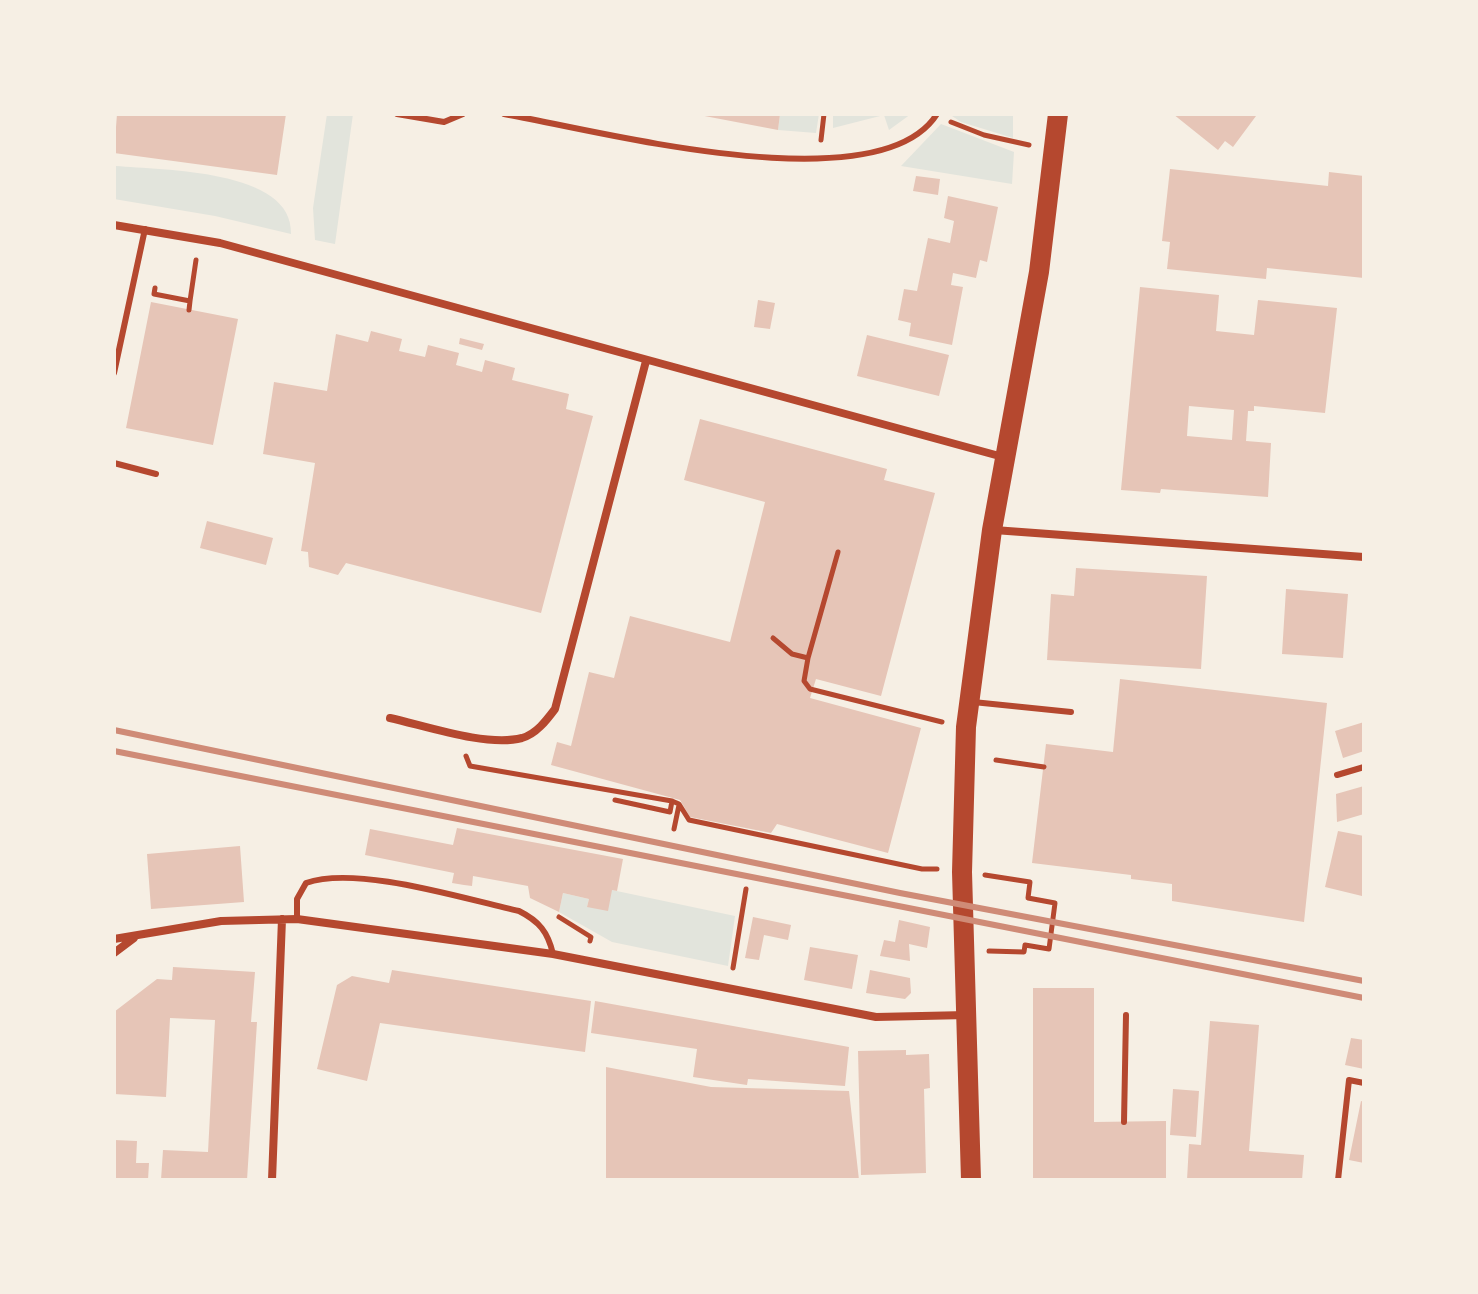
<!DOCTYPE html>
<html>
<head>
<meta charset="utf-8">
<style>
  body { margin:0 }
  #map { position:relative; width:1478px; height:1294px; overflow:hidden; background:#f6efe4; font-family:"Nunito Sans",sans-serif }
  canvas { display:block }
  .frame { position:absolute; inset:0; border:116px solid #f6efe4; pointer-events:none }
</style>
</head>
<body>
<div id="map">
<canvas width="1478" height="1294"></canvas>
<div class="frame"></div>
</div>
<script>
const ctx = document.querySelector('canvas').getContext('2d');
ctx.lineJoin = 'round';
function fill(path, color) {
  ctx.fillStyle = color;
  ctx.fill(path, 'evenodd');
}
function strokePath(path, color, width, dash) {
  ctx.strokeStyle = color;
  ctx.lineWidth = width;
  ctx.lineCap = dash ? 'butt' : 'round';
  ctx.setLineDash(dash || []);
  ctx.stroke(path);
}
const green = new Path2D(`
  M327,114H353L335,244L315,240L313,208Z
  M780,114H819L816,133L778,130Z
  M833,114H911L889,130L884,115L833,128Z
  M949,114H1013V138L961,122Z
  M941,124L1014,152L1012,184L901,166Z
  M114,160L116,166C161,170 294,169 291,234L215,216L114,199Z
  M612,890L735,916L728,966L612,942L559,912L563,893L589,899L587,907Z`);
const building = new Path2D(`
  M117,114H286L277,175L114,153Z
  M694,114H780L778,130Z
  M1173,114H1254L1256,116L1233,147L1225,141L1218,150Z
  M1170,169L1328,186L1329,172L1364,176V278L1267,268L1266,279L1167,269L1170,242L1162,241Z
  M916,176L940,179L938,195L913,191Z
  M948,196L998,207L987,262L980,260L976,278L953,273L951,285L963,287L952,345L909,336L911,323L898,320L904,289L917,291L928,238L950,243L954,221L944,218Z
  M1140,287L1219,295L1216,331L1254,335L1258,300L1337,308L1325,413L1254,406V411H1248L1246,441L1271,443L1268,497L1161,489L1160,493L1121,490ZM1189,406L1234,410L1232,440L1187,436Z
  M758,300L775,303L770,329L754,327Z
  M151,302L238,319L213,445L126,428Z
  M371,331L402,339L399,351L425,357L428,345L459,353L456,365L482,372L485,360L515,368L512,380L569,394L566,409L593,416L541,613L346,563L338,575L309,567L308,552L301,551L315,463L263,454L274,382L327,391L336,334L368,342Z
  M867,335L949,355L939,396L857,376Z
  M460,338L484,344L482,350L459,344Z
  M700,419L887,469L884,480L935,493L881,696L816,679L810,698L921,728L888,853L777,824L771,833L690,817L680,800L551,765L557,742L571,746L589,672L614,678L630,616L730,642L765,502L684,480Z
  M207,521L273,538L266,565L200,548Z
  M1076,568L1207,576L1201,669L1047,660L1051,594L1074,596Z
  M1286,589L1348,594L1343,658L1282,654Z
  M1120,679L1327,703L1304,922L1172,901V884L1131,879V875L1032,863L1046,744L1113,752Z
  M1364,722V751L1343,758L1335,731Z
  M1364,786V814L1337,822L1336,794Z
  M457,828L623,859L617,891L612,890L608,911L587,907L589,899L563,893L559,912L530,898L528,886L473,876L472,886L464,885L452,883L454,873L365,855L370,829L453,845Z
  M1338,831L1364,836L1362,896L1325,887Z
  M240,846L244,902L151,909L147,854Z
  M753,917L791,925L788,940L764,935L759,960L745,958Z
  M899,920L930,927L927,948L909,944L910,961L880,956L884,940L895,942Z
  M810,947L858,955L852,989L804,980Z
  M173,967L255,972L251,1022H257L247,1180H161L163,1150L208,1152L215,1020L170,1018L166,1097L114,1094V1012L157,979L172,980Z
  M392,970L591,1001L585,1052L380,1023L367,1081L317,1069L337,985L352,976L389,983Z
  M870,970L910,978L911,993L905,999L866,993Z
  M1033,988H1094V1122L1166,1121V1180H1033Z
  M595,1001L849,1047L845,1086L748,1079L747,1085L693,1077L697,1049L591,1033Z
  M1210,1021L1259,1025L1249,1151L1304,1155L1302,1180H1187L1189,1144L1201,1145Z
  M1351,1038L1364,1040V1069L1345,1065Z
  M906,1050V1055L929,1054L930,1088L924,1089L926,1173L861,1175L858,1051Z
  M606,1067L711,1087L849,1091L859,1180H606Z
  M1173,1089L1199,1091L1196,1137L1170,1135Z
  M1361,1101L1364,1102V1163L1349,1160Z
  M114,1140L137,1141L136,1163H149L148,1180H114Z`);
const path = new Path2D(`
  M951,122L984,135L1029,145
  M821,140L824,114
  M155,288L154,294L190,301L189,310
  M190,301L196,260
  M773,638L792,654L808,658L804,681L810,689L942,722
  M808,658L838,552
  M466,756L470,766L672,801L679,804L689,820L922,869H937
  M996,760L1044,767
  M615,800L670,812L672,801
  M674,829L679,805
  M985,875L1030,882L1028,898L1055,903L1049,949L1025,945L1024,952L989,951
  M559,917L591,937L590,941
  M733,968L746,889`);
const service = new Path2D(`
  M397,114L444,122L463,114
  M504,114C596,130 879,206 937,114
  M114,373L145,229
  M114,463L156,474
  M973,702L1071,712
  M1337,775L1364,767
  M297,919V899L306,883C357,865 464,899 519,911C539,921 548,932 553,954
  M1124,1122L1126,1015
  M1338,1180L1349,1080L1364,1083`);
const minor = new Path2D(`
  M114,225L220,243L1003,457
  M994,530L1364,557
  M390,718C426,726 486,747 522,738C536,734 546,721 555,709L646,361
  M114,939L221,921L297,919L553,954L876,1017L967,1015
  M114,953L134,938
  M272,1180L282,919`);
const primary = new Path2D(`
  M971,1180L962,872L966,727L992,530L1039,272L1058,114`);
const rail = new Path2D(`
  M114,730L900,893L1364,981
  M114,751L1364,998`);
fill(green, '#e2e4dc');
fill(building, '#e6c5b7');
strokePath(path, '#b5482f', 5);
strokePath(service, '#b5482f', 6);
strokePath(minor, '#b5482f', 8);
strokePath(primary, '#b5482f', 20);
strokePath(rail, '#cf8b77', 6);
</script>
</body>
</html>
